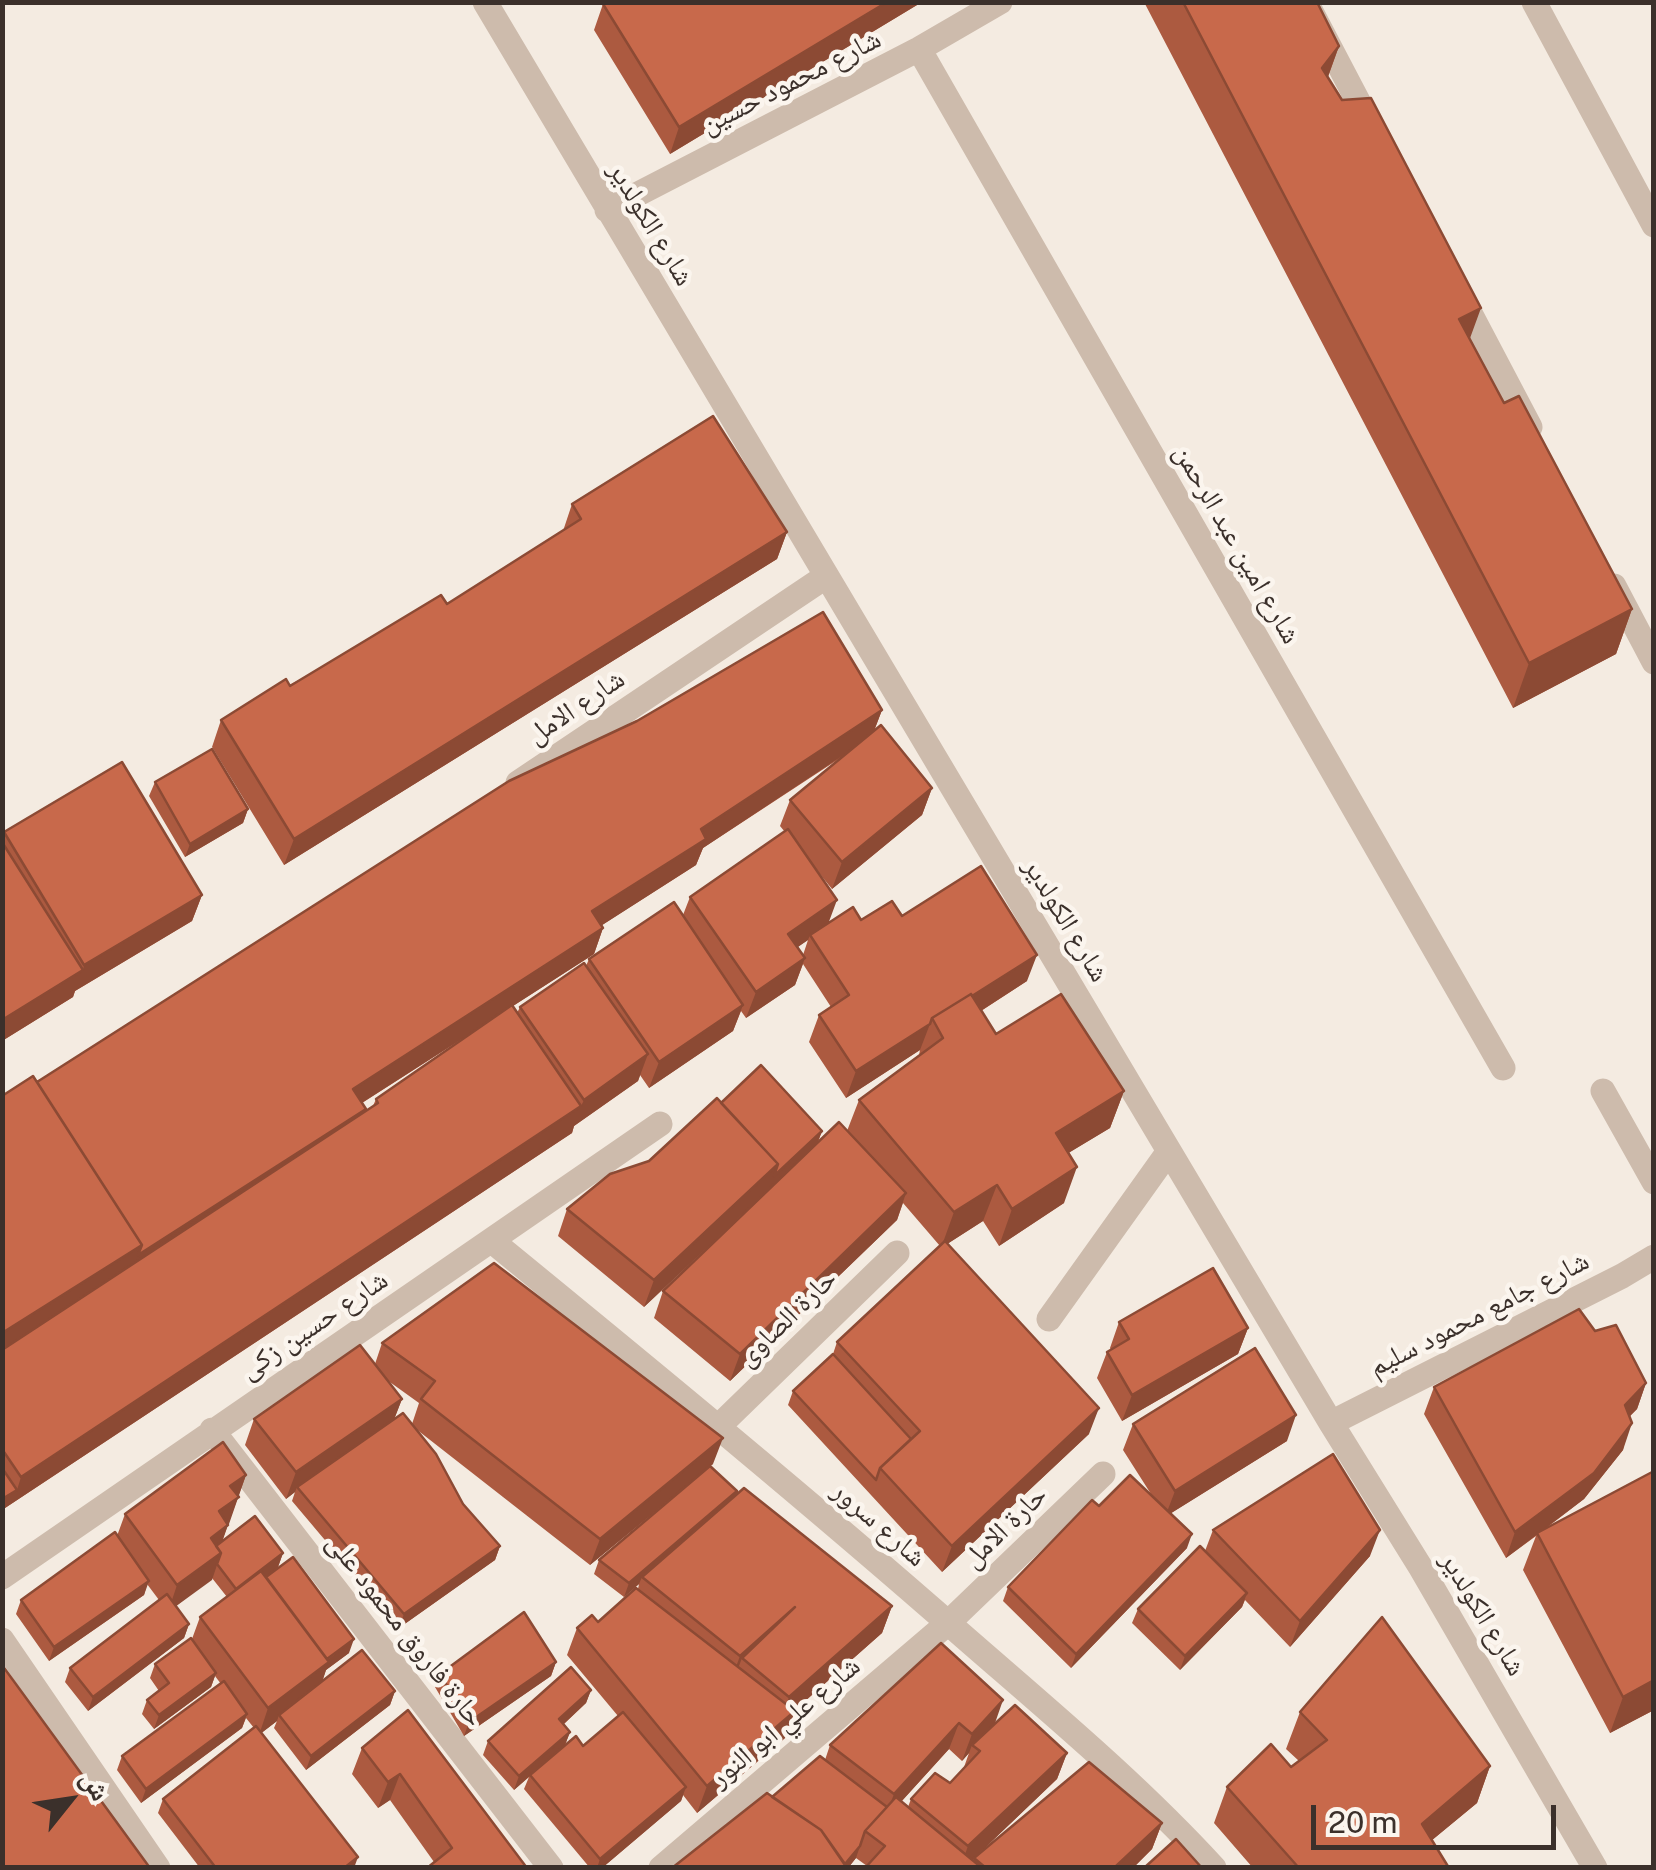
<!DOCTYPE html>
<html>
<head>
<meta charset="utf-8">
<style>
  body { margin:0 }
  #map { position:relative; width:1656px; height:1870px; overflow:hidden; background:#f4ebe1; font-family:"Public Sans","Noto Naskh Arabic",sans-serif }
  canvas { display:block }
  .frame { position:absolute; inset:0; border:5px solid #3b302b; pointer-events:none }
  .north { position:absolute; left:20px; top:1750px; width:100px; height:100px; -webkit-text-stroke:8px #fbf5ee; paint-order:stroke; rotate:60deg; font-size:28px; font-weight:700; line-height:40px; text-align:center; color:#3b302b }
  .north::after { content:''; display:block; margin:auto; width:35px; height:45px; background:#3b302b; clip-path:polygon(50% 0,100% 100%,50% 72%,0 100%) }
  .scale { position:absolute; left:1311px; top:1805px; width:245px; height:45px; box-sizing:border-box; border:5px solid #3b302b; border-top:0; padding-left:12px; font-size:30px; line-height:35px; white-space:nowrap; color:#3b302b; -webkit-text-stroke:8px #fbf5ee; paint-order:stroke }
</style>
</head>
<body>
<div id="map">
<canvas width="1656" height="1870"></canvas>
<div class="frame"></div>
<div class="north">ش</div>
<div class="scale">20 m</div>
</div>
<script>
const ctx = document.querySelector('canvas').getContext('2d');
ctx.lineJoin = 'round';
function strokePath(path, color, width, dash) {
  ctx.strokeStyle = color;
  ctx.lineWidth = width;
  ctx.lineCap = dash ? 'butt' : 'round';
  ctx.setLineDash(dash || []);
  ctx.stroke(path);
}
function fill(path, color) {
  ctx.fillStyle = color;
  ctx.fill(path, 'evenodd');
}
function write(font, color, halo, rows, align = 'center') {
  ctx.font = font + ' "Public Sans","Noto Naskh Arabic",sans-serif';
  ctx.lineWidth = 9;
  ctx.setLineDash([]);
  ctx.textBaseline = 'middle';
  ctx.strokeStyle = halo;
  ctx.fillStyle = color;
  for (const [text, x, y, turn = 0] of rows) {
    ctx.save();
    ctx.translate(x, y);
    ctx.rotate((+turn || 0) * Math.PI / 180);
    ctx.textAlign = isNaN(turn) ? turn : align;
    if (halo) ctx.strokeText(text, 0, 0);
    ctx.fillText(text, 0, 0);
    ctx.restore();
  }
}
const minor = new Path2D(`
  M485,2L1331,1423L1421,1568L1595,1868
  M1306,2L1371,126
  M1534,2L1654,225
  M919,49L1503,1068
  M607,210L919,49L1000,2
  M1460,294L1530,427
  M1614,586L1654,662
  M518,783L825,577
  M1603,1091L1654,1182
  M492,1241C651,1371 809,1501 963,1636C1049,1711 1137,1784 1214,1868
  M1049,1319L1169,1151
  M1331,1423L1622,1276L1654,1257
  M719,1426L897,1253
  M212,1430L551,1868
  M2,1577L660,1124
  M2,1640L158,1868
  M661,1868L948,1623L1103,1474`);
const wall = new Path2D(`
  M922,2L670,154L594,30L603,4Z
  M1144,2H1317L1339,46L1328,77L1504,403L1632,609L1616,654L1513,708Z
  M572,504L787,532L777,559L284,865L212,747L221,720L447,604L563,531Z
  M882,710L874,731L932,788L922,815L832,889L815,868L829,923L902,916L1027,981L981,1011L996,1034L1124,1091L1110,1128L1068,1153L1064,1203L999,1246L983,1221L947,1244L1089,1434L942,1572L788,1405L793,1391L833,1354L837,1342L940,1246L903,1203L897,1220L730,1381L654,1318L663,1291L746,1211L644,1307L558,1236L567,1209L649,1161L721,1103L822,1131L818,1142L847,1131L859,1100L919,1055L920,1050L846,1098L809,1042L819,1015L831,1007L803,964L795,985L746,1018L741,1011L733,1031L649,1088L640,1075L638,1081L574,1126L572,1133L2,1510V1096ZM848,753L790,800L780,826L785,832L690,897L683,915L589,959L586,966L520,1007L517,1013L513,1006L594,954L603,928L602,925L696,865L703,848ZM808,940L803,955L797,947ZM473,1032L376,1099L373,1106L364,1112L362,1103Z
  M155,782L248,809L243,823L185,857L149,796Z
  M4,832L202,895L192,921L75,991L73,997L2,1041V837Z
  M1119,1322L1248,1328L1238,1354L1122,1421L1097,1378L1107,1352L1111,1350L1110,1348Z
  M1595,1331L1646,1383L1637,1409L1629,1417L1623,1450L1584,1499L1545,1529L1654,1471V1710L1610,1733L1523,1570L1536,1536L1506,1558L1424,1414L1434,1387Z
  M382,1343L713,1464L710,1466L735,1495L892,1606L882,1633L794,1711L785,1738L697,1813L683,1795L681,1801L602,1868H590L524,1789L529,1777L514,1790L483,1755L488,1741L591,1690L586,1703L564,1724L570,1732L565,1745L583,1746L618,1716L567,1655L577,1628L598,1622L638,1589L639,1584L624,1597L594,1574L599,1560L674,1496L590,1565L416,1429L463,1504L500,1546L495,1560L399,1628L292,1501L295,1492L286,1499L245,1445L254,1419L375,1364ZM387,1380L419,1403L412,1424L394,1419L402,1399Z
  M1133,1424L1287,1441L1171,1513L1187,1548L1071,1668L1003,1601L1008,1587L1099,1506L1151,1494L1123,1450Z
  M246,1475L222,1541L283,1553L278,1567L349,1653L326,1670L322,1681L395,1691L390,1705L306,1770L274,1728L277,1721L261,1733L354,1868H200L158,1813L163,1799L254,1728L246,1718L242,1728L141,1803L117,1770L122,1756L221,1684L215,1676L211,1687L154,1729L142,1714L147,1700L159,1691L150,1678L155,1664L192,1639L200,1617L227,1597L212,1578L176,1606L189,1624L184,1638L88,1711L65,1682L70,1668L159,1600L147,1584L144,1595L49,1661L16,1614L21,1600L117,1536L125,1514Z
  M1213,1530L1370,1556L1290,1647L1245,1600L1242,1607L1180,1670L1132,1623L1138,1609L1205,1551Z
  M941,1643L994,1724L1067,1753L1057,1779L972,1860H973L974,1858L1162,1823L1152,1849L1133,1868H865L867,1866L856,1858L848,1868L772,1797L825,1760L830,1745ZM949,1749L962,1761L969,1753L963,1770L950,1783L911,1799L908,1807L901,1802Z
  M556,1662L551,1676L464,1736L435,1687L440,1674Z
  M408,1710L527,1868L434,1862L390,1800L378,1808L352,1774L362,1748Z
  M1300,1712L1490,1766L1477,1803L1432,1840L1449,1868H1253L1214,1823L1227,1787L1291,1767L1299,1761L1286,1749Z`);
const shadedWall = new Path2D(`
  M887,2H922L670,154L679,127Z
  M1339,46L1323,90L1322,68Z
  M1481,308L1465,352L1459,319Z
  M787,532L777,559L284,865L294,839Z
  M1632,609L1616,654L1513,708L1529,663Z
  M882,710L872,736L703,848L696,865L582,938L592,911L701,829Z
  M932,788L922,815L832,889L842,862Z
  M248,809L243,823L185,857L190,844Z
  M202,895L192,921L75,991L73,997L2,1041V1020L83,970L84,965Z
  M837,900L827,927L810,935L808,940L778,961L788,934Z
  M603,928L594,954L343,1115L353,1089Z
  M1037,955L1027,981L942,1036L934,1021Z
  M805,958L795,985L746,1018L756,992Z
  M743,1005L733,1031L649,1088L659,1062Z
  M930,1024L920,1050L846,1098L856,1071Z
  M648,1054L638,1081L574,1126L572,1133L2,1510V1499L17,1490L21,1477L581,1106L584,1100Z
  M1124,1091L1110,1128L1042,1169L1056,1133Z
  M366,1109L356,1135L2,1361V1333L142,1245Z
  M822,1131L817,1144L644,1307L654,1280L778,1164Z
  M1077,1167L1064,1203L999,1246L1012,1209Z
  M997,1185L983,1221L941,1248L954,1212Z
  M906,1193L897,1220L730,1381L740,1354Z
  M1248,1328L1238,1354L1122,1421L1132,1395Z
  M1646,1383L1637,1409L1615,1431L1625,1405Z
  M402,1399L392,1425L297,1487L295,1492L286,1499L296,1472Z
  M1099,1408L1089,1434L942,1572L952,1546Z
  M1296,1415L1287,1441L1165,1517L1175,1491Z
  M1632,1423L1623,1450L1584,1499L1506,1558L1515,1532Z
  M723,1438L713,1464L590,1565L600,1539Z
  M246,1475L229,1524L209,1538L230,1486Z
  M737,1491L732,1505L642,1577L639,1584L624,1597L629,1583Z
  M228,1525L219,1551L211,1538Z
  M1380,1530L1370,1556L1290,1647L1300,1621Z
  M1192,1534L1187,1548L1071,1668L1076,1654Z
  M500,1546L495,1560L399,1628L404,1614Z
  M221,1553L212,1580L168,1612L177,1585Z
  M283,1553L278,1567L231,1603L236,1589Z
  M149,1581L144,1595L49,1661L54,1647Z
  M1247,1593L1242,1607L1180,1670L1185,1656Z
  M892,1606L882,1633L780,1723L789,1697Z
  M795,1607L742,1658L734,1679L730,1683L740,1656Z
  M189,1624L184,1638L88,1711L93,1697Z
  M354,1639L349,1653L326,1670L320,1689L279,1715L277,1721L259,1735L268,1708Z
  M556,1662L551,1676L464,1736L469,1722Z
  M216,1673L211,1687L154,1729L159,1715Z
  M1654,1680V1710L1610,1733L1623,1697Z
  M591,1690L586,1703L554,1733L559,1719Z
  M395,1691L390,1705L306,1770L311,1756Z
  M1003,1700L994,1726L972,1745L969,1753L962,1761L972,1734Z
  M795,1711L785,1738L697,1813L707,1786Z
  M247,1714L242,1728L141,1803L146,1789Z
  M959,1723L949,1749L889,1815H886L894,1794Z
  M570,1732L565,1745L514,1790L519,1776Z
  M1067,1753L1057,1779L964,1868H960L968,1846Z
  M1490,1766L1477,1803L1408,1860L1422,1824Z
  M400,1774L390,1800L378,1808L388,1782Z
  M686,1787L681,1801L602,1868H597L600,1859Z
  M1162,1823L1152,1849L1133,1868H1114Z
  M860,1846L856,1858L848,1868L844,1864Z
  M358,1857L354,1868H344Z`);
const building = new Path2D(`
  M606,2H887L679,127L603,4Z
  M1183,2H1317L1339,46L1322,68L1342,100L1371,98L1481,308L1459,319L1504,403L1519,396L1632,609L1529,663Z
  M713,416L787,532L294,839L221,720L286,679L290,686L441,595L447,604L581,519L572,504Z
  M823,612L882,710L701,829L706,839L592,911L603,928L353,1089L366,1109L138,1255L142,1245L37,1082L509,781L637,721Z
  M881,725L932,788L842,862L790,800Z
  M212,749L248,809L190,844L155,782Z
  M122,762L202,895L84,965L4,832Z
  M788,829L837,900L788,934L805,958L756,992L690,897Z
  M2,842L83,970L2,1020Z
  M981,866L1037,955L972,996L971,994L932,1018L930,1024L856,1071L819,1015L849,995L810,935L853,907L861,920L892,901L902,916Z
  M674,902L743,1005L659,1062L589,959Z
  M584,963L648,1054L584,1100L520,1007Z
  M971,994L996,1034L1061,994L1124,1091L1056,1133L1077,1167L1012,1209L997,1185L954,1212L859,1100L943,1038L932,1018Z
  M512,1005L581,1106L21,1477L2,1449V1350L378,1103L376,1099Z
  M761,1065L822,1131L774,1176L778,1164L721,1103Z
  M33,1076L142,1245L2,1333V1096Z
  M717,1098L778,1164L654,1280L567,1209L610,1174L649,1161Z
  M839,1122L906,1193L740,1354L663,1291Z
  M945,1241L1099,1408L952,1546L880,1468L920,1431L837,1342Z
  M494,1263L723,1438L600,1539L421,1399L435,1381L382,1343Z
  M1213,1268L1248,1328L1132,1395L1107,1352L1129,1339L1119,1322Z
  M1579,1309L1595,1331L1616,1325L1646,1383L1625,1405L1632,1423L1594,1473L1515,1532L1434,1387Z
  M360,1345L402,1399L296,1472L254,1419Z
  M1255,1348L1296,1415L1175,1491L1133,1424Z
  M833,1354L911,1439L880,1468L876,1480L793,1391Z
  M403,1413L436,1454L463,1504L500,1546L404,1614L297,1487Z
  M223,1442L246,1475L230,1486L239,1497L219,1511L228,1525L211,1538L221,1553L177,1585L125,1514Z
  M1333,1454L1380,1530L1300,1621L1213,1530Z
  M710,1466L737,1491L629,1583L599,1560Z
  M2,1468L17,1490L2,1499Z
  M1654,1471V1680L1623,1697L1537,1533Z
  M1130,1475L1192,1534L1076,1654L1008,1587L1092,1500L1099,1506Z
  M744,1488L892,1606L789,1697L742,1658L795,1607L740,1656L642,1577Z
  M255,1516L283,1553L236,1589L217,1564L221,1553L216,1546Z
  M115,1532L149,1581L54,1647L21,1600Z
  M1200,1546L1247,1593L1185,1656L1138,1609Z
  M293,1557L354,1639L327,1659L266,1577Z
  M261,1571L329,1662L268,1708L200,1617Z
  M636,1588L795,1711L707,1786L577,1628L592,1615L598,1622Z
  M167,1594L189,1624L93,1697L70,1668Z
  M524,1612L556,1662L469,1722L440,1674Z
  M1382,1617L1490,1766L1422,1824L1449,1868H1299L1227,1787L1271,1744L1291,1767L1327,1740L1300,1712Z
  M191,1638L216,1673L159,1715L147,1700L169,1683L155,1664Z
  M941,1643L1003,1700L972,1734L959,1723L894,1794L830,1745Z
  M362,1650L395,1691L311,1756L279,1715Z
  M2,1665L150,1868H2Z
  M571,1667L591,1690L559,1719L570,1732L519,1776L488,1741Z
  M224,1681L247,1714L146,1789L122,1756Z
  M1015,1705L1067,1753L968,1846L911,1799L935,1773L950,1783L980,1751L972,1745Z
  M408,1710L527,1868H427L452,1848L400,1774L388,1782L362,1748Z
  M623,1712L686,1787L600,1859L530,1775L576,1736L583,1746Z
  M256,1726L358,1857L344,1868H216L163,1799Z
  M820,1756L887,1807L865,1831L860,1846L845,1864L821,1830L772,1797Z
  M1089,1762L1162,1823L1114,1868H986L974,1858Z
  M767,1793L821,1830L847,1868H672Z
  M896,1797L982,1868H865L885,1846L865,1831Z
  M1176,1839L1202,1868H1144Z`);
const streetNames = [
  ["شارع محمود حسين",791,82,-27],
  ["شارع الكولدير",651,224,59],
  ["شارع امين عبد الرحمن",1237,544,60],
  ["شارع الامل",576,707,-34],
  ["شارع الكولدير",1066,920,59],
  ["شارع جامع محمود سليم",1479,1314,-27],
  ["حارة الصاوى",787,1318,-44],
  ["شارع حسين زكى",314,1325,-34],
  ["شارع سرور",879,1524,41],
  ["حارة الامل",1005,1527,-44],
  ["شارع الكولدير",1483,1614,59],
  ["حارة فاروق محمود على",405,1630,52],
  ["شارع علي ابو النور",785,1722,-40]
];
strokePath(minor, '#cdbbac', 25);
fill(wall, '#ac5a40');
fill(shadedWall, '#8c4a34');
fill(building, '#c8694b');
strokePath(building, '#8c4a34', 2.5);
write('28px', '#3b302b', '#fbf5ee', streetNames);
</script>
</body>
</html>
